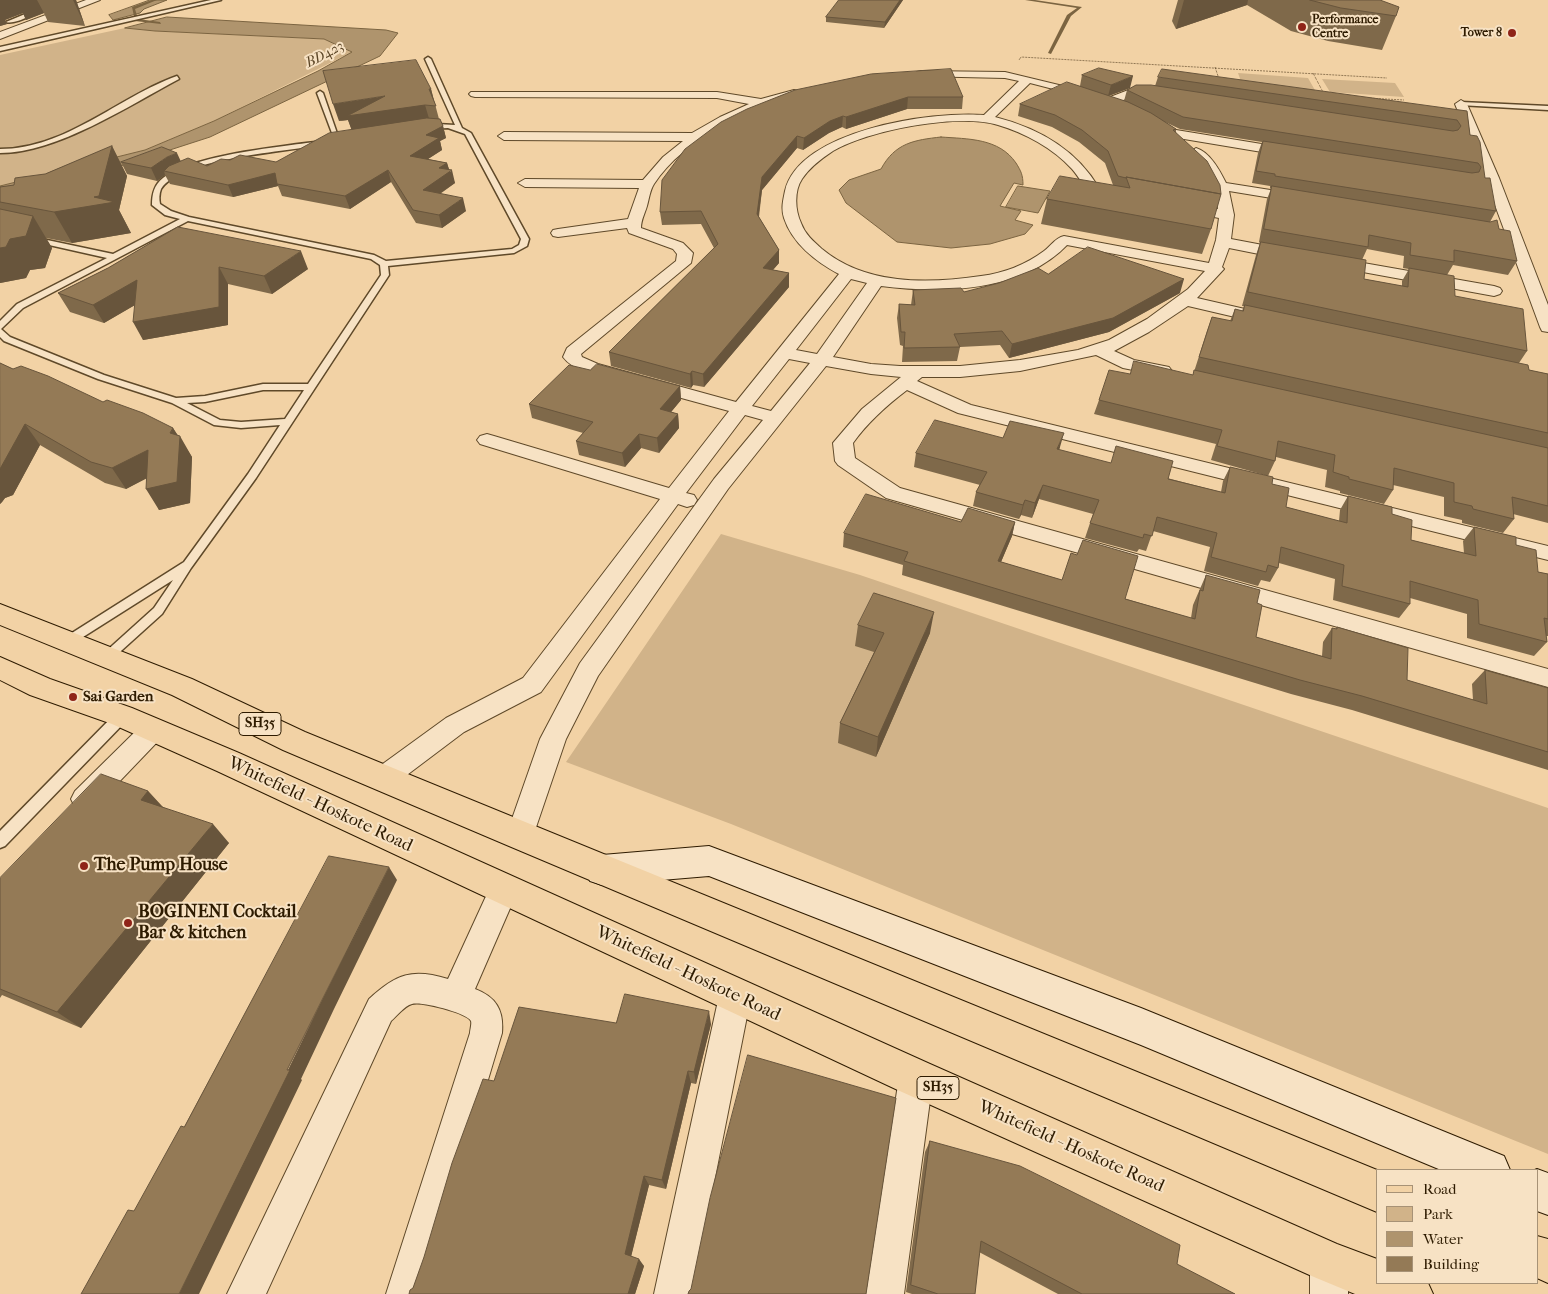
<!DOCTYPE html>
<html>
<head>
<meta charset="utf-8">
<style>
  body { margin:0 }
  #map { position:relative; width:1548px; height:1294px; overflow:hidden; background:#f2d2a5; font-family:"IM FELL French Canon",serif }
  canvas { display:block }
  .legend { position:absolute; left:1376px; top:1169px; width:162px; height:115px; box-sizing:border-box; background:#f7e2c4; border:1px solid #a79276; margin:0; padding:6px 9px; list-style:none; font-size:15px; color:#2e1b00 }
  .legend li { display:flex; align-items:center; gap:10px; height:25px }
  .legend b { width:25px; border:1px solid #a79276 }
</style>
</head>
<body>
<div id="map">
<canvas width="1548" height="1294"></canvas>
<ul class="legend">
<li><b style="height:6px;background:#f2d2a5"></b>Road</li>
<li><b style="height:14px;background:#d1b389"></b>Park</li>
<li><b style="height:14px;background:#af946d"></b>Water</li>
<li><b style="height:14px;background:#947a56"></b>Building</li>
</ul>
</div>
<script>
const ctx = document.querySelector('canvas').getContext('2d');
ctx.lineJoin = 'round';
function fill(path, color) {
  ctx.fillStyle = color;
  ctx.fill(path, 'evenodd');
}
function strokePath(path, color, width, dash) {
  ctx.strokeStyle = color;
  ctx.lineWidth = width;
  ctx.lineCap = dash ? 'butt' : 'round';
  ctx.setLineDash(dash || []);
  ctx.stroke(path);
}
function write(font, color, halo, rows, align = 'center') {
  ctx.font = font + ' "IM FELL French Canon",serif';
  ctx.lineWidth = 4;
  ctx.setLineDash([]);
  ctx.textBaseline = 'middle';
  ctx.strokeStyle = halo;
  ctx.fillStyle = color;
  for (const [text, x, y, turn = 0] of rows) {
    ctx.save();
    ctx.translate(x, y);
    ctx.rotate((+turn || 0) * Math.PI / 180);
    ctx.textAlign = isNaN(turn) ? turn : align;
    if (halo) ctx.strokeText(text, 0, 0);
    ctx.fillText(text, 0, 0);
    ctx.restore();
  }
}
const green = new Path2D(`
  M125,28L155,31L324,39L352,52L214,121L145,150L0,186V55Z
  M1238,73L1308,78L1316,92L1243,87Z
  M1322,79L1395,83L1404,97L1330,92Z
  M721,534L860,575L1548,808V1154L731,824L566,762Z`);
const water = new Path2D(`
  M150,0H167L144,9L140,13L113,20L109,15Z
  M167,17L386,30L398,33L380,56L210,137L0,205V186L145,150L214,121L318,71L352,52L324,39L155,31L125,28Z
  M941,137C968,139 999,138 1016,163C1021,171 1023,175 1023,185L1014,183L1000,206L1021,211L1015,220L1033,225L1025,234L990,244L951,248L897,242L846,203L839,190L849,180L881,169C895,143 914,140 941,137Z
  M1018,186L1050,191L1038,213L1006,207Z`);
const stream = new Path2D(`
  M152,0H157L135,9L138,19L160,22L161,24L135,21L132,7Z
  M1025,0H1035L1082,7L1071,16L1051,54L1048,53L1067,15L1077,8Z`);
const path = new Path2D(`
  M1019,60L1021,57L1387,78
  M1215,67L1219,79
  M1313,73L1324,94
  M1367,98L1404,100`);
const lane = new Path2D(`
  M50,0H57C48,7 16,26 6,22L30,12Z
  M211,0H221L0,51V47Z
  M428,57L431,59L462,128L471,133L529,239L527,246L514,253L388,266L389,275L256,478L191,568L162,614L111,660H103L101,657L103,654L154,608L173,580L72,644H64L62,641L64,638L184,562L248,474L280,425L241,428L214,425L172,403L98,379L4,341L0,337V321L17,304L107,258L0,234V230L113,254L180,219L165,215L152,205C152,194 154,185 163,178C192,155 285,146 323,141L326,143L325,144C288,152 182,157 161,189C159,194 159,199 160,204L171,211L189,217L374,255L386,261L512,249L519,245L521,239L465,134L448,128L426,129L423,127L437,124L455,125L425,59ZM188,221L371,259L380,265L381,275L308,384H263L205,396L176,398L104,375L10,337L1,329L23,308ZM263,390H304L285,419L241,422L220,420L187,403L205,402Z
  M177,76L179,79C128,106 57,153 0,153V149C66,149 118,97 177,76Z
  M320,91L323,93L340,142L335,141L317,93Z
  M1461,102L1548,106V110L1459,105L1458,104Z
  M122,711L127,712L129,716L127,720L5,846L0,848V831L117,712Z`);
const street = new Path2D(`
  M86,0H100L0,39V32Z
  M921,71L1005,72L1092,93L1094,95L1088,98L1030,83L995,117C1038,128 1076,149 1099,188L1119,192L1121,195L1114,199L1089,194C1083,185 1079,177 1072,169C1053,148 1025,133 998,125C958,113 869,130 833,151C821,159 810,167 802,179C794,191 795,210 801,223C805,234 813,241 822,249C865,285 927,284 981,276C1004,273 1025,265 1044,251C1051,246 1055,238 1064,236L1209,263L1216,240L1219,218L1179,210L1177,207L1179,204L1184,203L1218,209C1217,182 1204,172 1190,152L1196,148C1210,152 1220,171 1226,183L1302,195L1309,199L1302,203L1229,191L1234,215L1231,239L1289,250L1294,252L1297,255L1294,258L1289,260L1229,248L1222,267L1224,269L1197,298L1271,315L1273,319L1271,323L1265,324L1188,306L1149,332L1114,351L1134,360L1169,367L1172,371L1169,375L1163,376L1123,368L1096,355L1020,371L960,377H922L917,381L971,405L1548,546V560L958,413L907,390C886,406 868,422 853,443L855,458L900,488L1548,669V687L886,498L838,465L835,461L833,443L862,409L901,377L871,374L826,366L728,489L598,676L566,739L530,845L520,848L510,845L506,836L540,739L580,663L714,479L763,420L745,415L686,493L694,495L697,500L694,505L687,507L678,504L541,692L464,732L391,787L382,790L373,787L369,779L373,771L446,718L523,678L660,499L480,444L477,440L480,436L487,434L494,436L669,488L729,411L586,372C577,368 569,365 563,357L567,348L676,261L677,254L673,249L629,233L627,228L558,237L553,236L551,233L553,230L558,229L628,219L639,188L525,187L518,183L525,179L643,180L663,157L683,141L504,140L498,136L504,132L692,133L720,117L749,104L717,98L475,97L471,96L469,94L471,92H717L761,99L794,90L798,91L800,93L798,95C747,112 685,137 654,184C650,190 649,199 647,206C645,213 641,220 641,228L683,243L693,253L691,263L581,354L582,357L598,364L736,402L839,274C816,262 792,243 784,218C781,208 783,201 785,191C799,130 931,111 984,115L1019,81L1005,78L917,76L915,74L917,72ZM1067,245L1205,271L1188,289L1147,319L1109,340L1078,350L1020,360L960,366H900L871,364L833,357L881,286C942,294 1022,292 1067,245ZM851,279L867,283L817,354L796,350ZM789,359L810,363L771,411L752,406Z
  M1131,89L1157,91L1163,94L1157,97L1133,96L1109,106L1103,102L1105,99Z
  M1461,100L1467,104L1499,178L1548,305V332L1542,331L1540,327L1485,178L1455,104Z
  M1176,130L1292,149L1298,153L1292,157L1172,137L1170,134L1172,131Z
  M1335,258L1494,286L1500,288L1502,291L1500,294L1494,296L1330,266L1327,263L1330,260Z
  M154,719L163,722L167,729L163,736L95,807L85,811L75,807L71,799L75,791L145,722Z
  M503,877L513,881L518,890L475,989C496,997 504,1010 502,1033L424,1294H386L470,1033C470,1030 472,1024 471,1021C467,1013 421,1001 412,1004C404,1006 397,1016 391,1021L266,1294H227L369,999C396,974 412,968 448,979L493,881Z
  M735,980L746,985L751,996L692,1294H654L719,996L724,985Z
  M916,1061L928,1066L933,1078L904,1294H866L899,1078L904,1066Z
  M1329,1243L1342,1249L1348,1262V1294H1310V1262L1316,1249Z`);
const secondary = new Path2D(`
  M709,846L1141,1008L1504,1156L1510,1170H1441L1141,1045L709,876L602,885L590,881L585,870L590,859L602,855Z
  M1537,1169L1548,1173V1215L1537,1211V1170H1535Z`);
const primary = new Path2D(`
  M0,604L192,679L305,732L1377,1170V1212L509,846L283,750L172,695L0,625Z
  M0,657L50,679L132,708L239,753L930,1064L1337,1244L1377,1259V1283H1428L1433,1294H1355L1314,1277L902,1092L217,771L112,724L30,695L0,680Z
  M1537,1236L1548,1239V1283L1537,1278Z`);
const wall = new Path2D(`
  M0,0H76L85,26L48,22L44,13L26,20L23,13L5,20L7,24L0,26Z
  M839,0H903L884,28L826,22V17Z
  M1178,0H1380L1396,16L1382,50L1328,41L1291,31L1247,5L1176,29L1172,21Z
  M1082,75L1130,88L1109,96L1124,101L1127,90L1155,86L1158,77L1467,111L1470,135L1496,211L1490,222L1499,229L1517,261L1508,275L1453,265L1447,275L1455,296L1527,351L1519,363L1529,370L1548,374V523L1513,514L1514,519L1503,533L1462,523V520L1444,516V497L1393,485V490L1384,504L1340,493V491L1325,487L1327,470L1276,457L1275,461L1268,476L1211,460L1216,444L1094,414L1099,400L1130,374L1193,375L1207,331L1212,317L1230,321L1235,309L1242,311L1244,306H1242L1256,255L1260,243L1259,242L1267,199L1271,189L1270,188V186L1252,183L1258,153L1262,142L1180,129L1165,122L1176,129V132L1211,229L1202,254L1041,224L1047,199L1113,185L1105,163L1079,142L1052,127L1018,116L1020,104L1080,86ZM1367,249L1404,256L1403,268L1409,269L1402,281V286L1364,279L1362,260Z
  M431,89L439,119L443,126L446,138L440,141L442,150L428,159L447,163L449,170L455,183L440,194L466,211L442,228L416,223L391,182L350,209L282,196L278,186L233,197L170,184L165,175L157,181L127,174L121,162L181,161L207,166L230,160L276,162L352,130L348,120L339,121Z
  M795,90L963,97L962,109H907L846,129L842,127L829,133L803,150L797,148L762,190L759,217L779,250V263L773,270L789,273V287L704,387L693,385L691,388L611,366L609,352L714,248L701,224L662,225L660,212Z
  M112,146L127,176L119,210L131,233L72,243L46,238L52,248L45,268L30,270L26,278L0,283V187L14,185L45,174Z
  M178,227L308,269L272,294L228,284V325L143,340L135,305L104,323L70,312L58,293L108,268Z
  M1048,274L1180,293L1109,332L1009,358L1000,345L960,347L957,361L902,362L903,346L900,345L897,318L899,304L911,305L913,290L964,292Z
  M0,363L13,369L173,428L192,457L190,503L159,510L146,478L126,489L105,483L40,445L13,495L5,498L2,502L0,504Z
  M590,370L680,386L681,400L671,412L678,414L679,428L659,453L641,448L625,467L579,455L576,441L583,433L532,418L529,404Z
  M1003,438L1060,447L1059,450L1221,492L1223,481L1230,467L1272,484L1286,507L1339,521L1340,510L1348,496L1392,514L1411,540L1464,553L1463,541L1474,527L1516,545L1538,572L1548,574V636H1546L1547,642L1534,656L1467,638V614L1410,598V604L1399,618L1333,600L1335,579L1279,563L1278,568L1270,582L1261,580L1258,586L1204,571L1210,547L1153,531L1146,551L1139,549L1137,552L1085,538L1093,514L1039,499L1032,518L1021,515L1019,519L973,506L976,492L980,485L914,467L916,453Z
  M961,522H1015L1012,536L1001,562L1191,618L1193,605L1206,575L1257,603L1256,637L1322,656L1323,642L1332,628L1336,629L1337,627L1407,680L1473,700L1472,684L1485,670L1548,688V770L1352,710L1291,694L902,575L903,565L843,547L844,533Z
  M858,625L930,633L876,757L838,743L840,723L874,652L855,646Z
  M148,791L163,807L229,843L81,1028L2,995L0,998V878Z
  M616,1023L711,1024L696,1084L691,1083L666,1189L649,1185L631,1256L644,1266L635,1294H409L413,1288L494,1081Z
  M930,1141L1235,1294H1058L979,1252L975,1294H912L906,1292L925,1152Z`);
const shadedWall = new Path2D(`
  M0,0H37L44,13L26,20L23,13L5,20L7,24L0,26Z
  M73,0H76L85,26L74,2Z
  M900,0H903L884,28L885,22Z
  M1184,0H1248L1247,5L1176,29Z
  M1133,76L1130,88L1108,96L1111,85Z
  M429,89H431L435,105Z
  M385,96L425,105L430,122L353,134L348,120L339,121L333,104Z
  M908,97L907,109L846,129V117Z
  M843,116L842,127L829,133L803,150L804,138L830,121Z
  M443,126L446,138L440,141L442,150L414,168L410,156L426,135Z
  M797,136V148L762,190L757,227V214L762,177Z
  M112,146L127,176L119,210L131,233L72,243L54,212L94,197Z
  M177,153L183,166L164,171L165,175L157,181L151,168L167,157Z
  M447,163L450,172L452,170L455,183L426,203L423,190L439,168Z
  M388,170L391,182L350,209L345,196Z
  M275,173L278,186L233,197L228,185Z
  M463,198L466,211L442,228L439,215Z
  M33,216L52,248L45,268L30,270L26,278L0,283V248L10,239Z
  M779,250V263L763,281V268Z
  M301,251L308,269L272,294L264,276Z
  M219,267L228,284V325L143,340L133,322Z
  M789,273V287L704,387L703,374Z
  M1184,279L1180,293L1109,332L1009,358L1012,344Z
  M137,280L147,298L104,323L93,305Z
  M692,371L693,385L691,388L690,374Z
  M680,386L681,400L662,423L660,409Z
  M678,414L679,428L659,453L657,438Z
  M25,424L40,445L13,495L5,498L2,502L0,504V469Z
  M173,428L180,439V436L192,457L190,503L159,510L146,489Z
  M1064,433L1060,447L1053,464L1057,449Z
  M639,434L641,448L625,467L622,453Z
  M148,450L161,471L126,489L112,468Z
  M1043,485L1039,499L1032,518L1035,503Z
  M1025,500L1021,515L1019,519L1023,505Z
  M1015,522L1012,536L995,576L998,561Z
  M934,612L930,633L876,757L878,737Z
  M148,791L166,811L141,800Z
  M213,824L229,843L81,1028L57,1012Z
  M389,867L397,880L334,1009L301,1079L302,1080L199,1294H179L323,998Z
  M709,1011L711,1024L696,1084L694,1072Z
  M688,1071L691,1083L666,1189L662,1180Z
  M644,1176L649,1185L630,1261L625,1254Z
  M639,1259L644,1266L635,1294H628Z`);
const building = new Path2D(`
  M839,0H900L885,22L826,17Z
  M1310,0H1380L1399,7L1396,16L1341,8Z
  M416,60L431,89H429L436,106L425,105L347,116L385,96L333,104L323,71Z
  M1099,68L1133,76L1111,85L1082,75Z
  M951,69L963,97H908L846,117L843,116L830,121L804,138L797,136L762,177L757,214L779,250L763,268L789,273L703,374L692,371L690,374L609,352L718,244L701,211L660,212L662,180L685,149L721,122L747,109L795,90L871,74Z
  M1162,69L1467,111L1470,135L1477,136L1480,142L1485,178H1490L1496,211L1275,176V174L1256,171L1263,141L1472,173L1479,172L1481,167L1478,163L1183,117L1127,90L1136,85H1151L1453,131L1458,130L1461,126L1457,120L1158,77Z
  M1067,82L1128,102L1151,113L1176,129L1173,130L1207,161L1220,185L1221,194L1126,177V178L1118,176L1108,151L1082,130L1055,115L1020,104Z
  M427,118L440,119L443,126L426,135L439,138L410,156L447,163L439,168L452,170L423,190L463,198L439,215L413,210L388,170L345,196L277,184L275,173L228,185L164,171L169,166L188,158L207,166L221,159L230,160L240,155L276,162L329,133Z
  M112,146L99,196L94,197L115,202L54,212L0,202V187L14,185L15,178L45,174Z
  M162,147L177,153L167,157L151,168L121,162Z
  M1060,176L1130,188L1126,177L1221,194L1211,229L1047,199Z
  M1272,186L1490,222L1497,220L1499,229L1510,231L1517,261L1454,250V262L1410,255L1411,243L1369,235L1368,247L1264,229Z
  M0,209L33,216L26,236L10,239L6,247L0,248Z
  M178,227L301,251L264,276L219,267V307L133,322L137,280L93,305L58,293L108,268Z
  M1261,242L1366,260L1364,279L1408,287L1409,268L1454,276L1455,296L1523,309L1527,351L1248,292Z
  M1088,247L1184,279L1113,318L1012,344L1002,331L954,334L960,347L904,348L905,332H901L899,304L915,305L913,290L961,288L964,292L999,283L1038,268L1048,274Z
  M1245,305L1528,365L1529,370L1548,374V433L1199,357L1212,317L1232,321L1235,309L1243,311Z
  M1134,361L1193,375L1194,370L1548,448V506L1512,497L1514,519L1473,509L1472,506L1454,502V483L1394,468L1393,490L1349,479V477L1333,472L1335,455L1278,441L1275,461L1217,446L1222,430L1099,400L1109,370L1130,374Z
  M0,363L13,369L21,366L48,376L103,402L107,400L143,413L173,428L170,433L180,436L177,482L146,489L148,450L112,468L91,462L25,424L0,469Z
  M597,364L680,386L660,409L678,414L657,438L639,434L622,453L576,441L593,422L529,404L569,365L590,370Z
  M935,420L1003,438L1010,421L1064,433L1057,449L1111,463L1116,446L1173,461L1168,479L1225,493L1230,467L1273,477L1272,484L1289,488L1286,507L1347,523L1348,496L1392,507V514L1412,520L1411,540L1476,556L1474,527L1516,537V545L1536,550L1538,572L1548,574V619L1544,618L1547,642L1479,624L1478,600L1410,581V604L1342,586L1344,565L1281,547L1278,568L1268,565L1266,572L1211,557L1217,533L1157,517L1152,536L1144,534L1143,538L1090,523L1099,500L1043,485L1035,503L1025,500L1023,505L976,492L987,472L916,453Z
  M866,494L961,522L968,508L1015,522L998,561L1062,580L1071,553L1077,555L1083,540L1138,556L1125,599L1195,619L1200,590L1203,591L1206,575L1260,590L1257,603L1262,605L1256,637L1331,659L1332,628L1337,629V627L1408,648L1407,680L1487,704L1485,670L1548,688V752L1362,696L1300,680L904,561L908,552L844,533Z
  M874,593L934,612L878,737L840,723L884,633L858,625Z
  M101,774L148,791L141,800L213,824L57,1012L0,989V878Z
  M329,856L389,867L323,998L287,1070H290L179,1294H81L128,1210L134,1211L181,1126L184,1127Z
  M625,994L709,1011L694,1072L688,1071L662,1180L644,1176L625,1254L639,1259L628,1294H409L410,1290L413,1288L424,1257L452,1163L483,1079L494,1081L519,1007L616,1023Z
  M748,1055L896,1098L866,1294H688L689,1291L691,1289L710,1198Z
  M930,1141L1020,1166L1180,1245L1177,1264L1235,1294H1082L981,1241L975,1294H938L911,1285Z`);
const markers = [
  [1302,27,5,"#8f2418"],
  [1512,33,5,"#8f2418"],
  [73,697,5,"#8f2418"],
  [84,866,5,"#8f2418"],
  [128,923,5,"#8f2418"]
];
const farPoinames = [
  ["Performance",1312,20],
  ["Centre",1312,34],
  ["Tower 8",1502,33,"right"]
];
const farWaternames = [
  ["BD423",325,55,-28]
];
const shields = [
  [260,724,42],
  [938,1088,42]
];
const shieldNames = [
  ["SH35",260,724],
  ["SH35",938,1088]
];
const poiNames = [
  ["Sai Garden",83,697]
];
const nearStreetnames = [
  ["Whitefield - Hoskote Road",320,805,25],
  ["Whitefield - Hoskote Road",688,974,25],
  ["Whitefield - Hoskote Road",1071,1147,24]
];
const nearPoinames = [
  ["The Pump House",94,866],
  ["BOGINENI Cocktail",138,913],
  ["Bar & kitchen",138,934]
];
fill(green, '#d1b389');
fill(water, '#af946d');
strokePath(water, '#7b6441', 1);
fill(stream, '#7b6441');
strokePath(lane, '#5f4929', 3);
strokePath(street, '#5f4929', 2);
strokePath(secondary, '#2e1b00', 2);
strokePath(primary, '#2e1b00', 2);
strokePath(path, '#2e1b00', 1, [0.5, 1]);
fill(lane, '#f7e2c4');
fill(street, '#f7e2c4');
fill(secondary, '#f7e2c4');
fill(primary, '#f2d2a5');
fill(wall, '#7f694a');
fill(shadedWall, '#68553c');
fill(building, '#947a56');
strokePath(building, '#68553c', 1);
for (const [x, y, r, color] of markers) {
  const dot = new Path2D();
  dot.arc(x, y, r, 0, 2 * Math.PI);
  ctx.fillStyle = color;
  ctx.fill(dot);
  strokePath(dot, '#f7e2c4', 2);
}
write('bold 12px', '#2e1b00', '#f7e2c4', farPoinames, 'left');
write('italic 14px', '#5b4526', '#f7e2c4', farWaternames);
for (const [x, y, w] of shields) {
  const box = new Path2D();
  box.roundRect(x - w / 2, y - 11.5, w, 23, 4);
  ctx.fillStyle = '#f7e2c4';
  ctx.fill(box);
  strokePath(box, '#2e1b00', 1);
}
write('bold 14px', '#2e1b00', null, shieldNames);
write('bold 15px', '#2e1b00', '#f7e2c4', poiNames, 'left');
write('18px', '#2e1b00', '#f7e2c4', nearStreetnames);
write('bold 18px', '#2e1b00', '#f7e2c4', nearPoinames, 'left');
</script>
</body>
</html>
